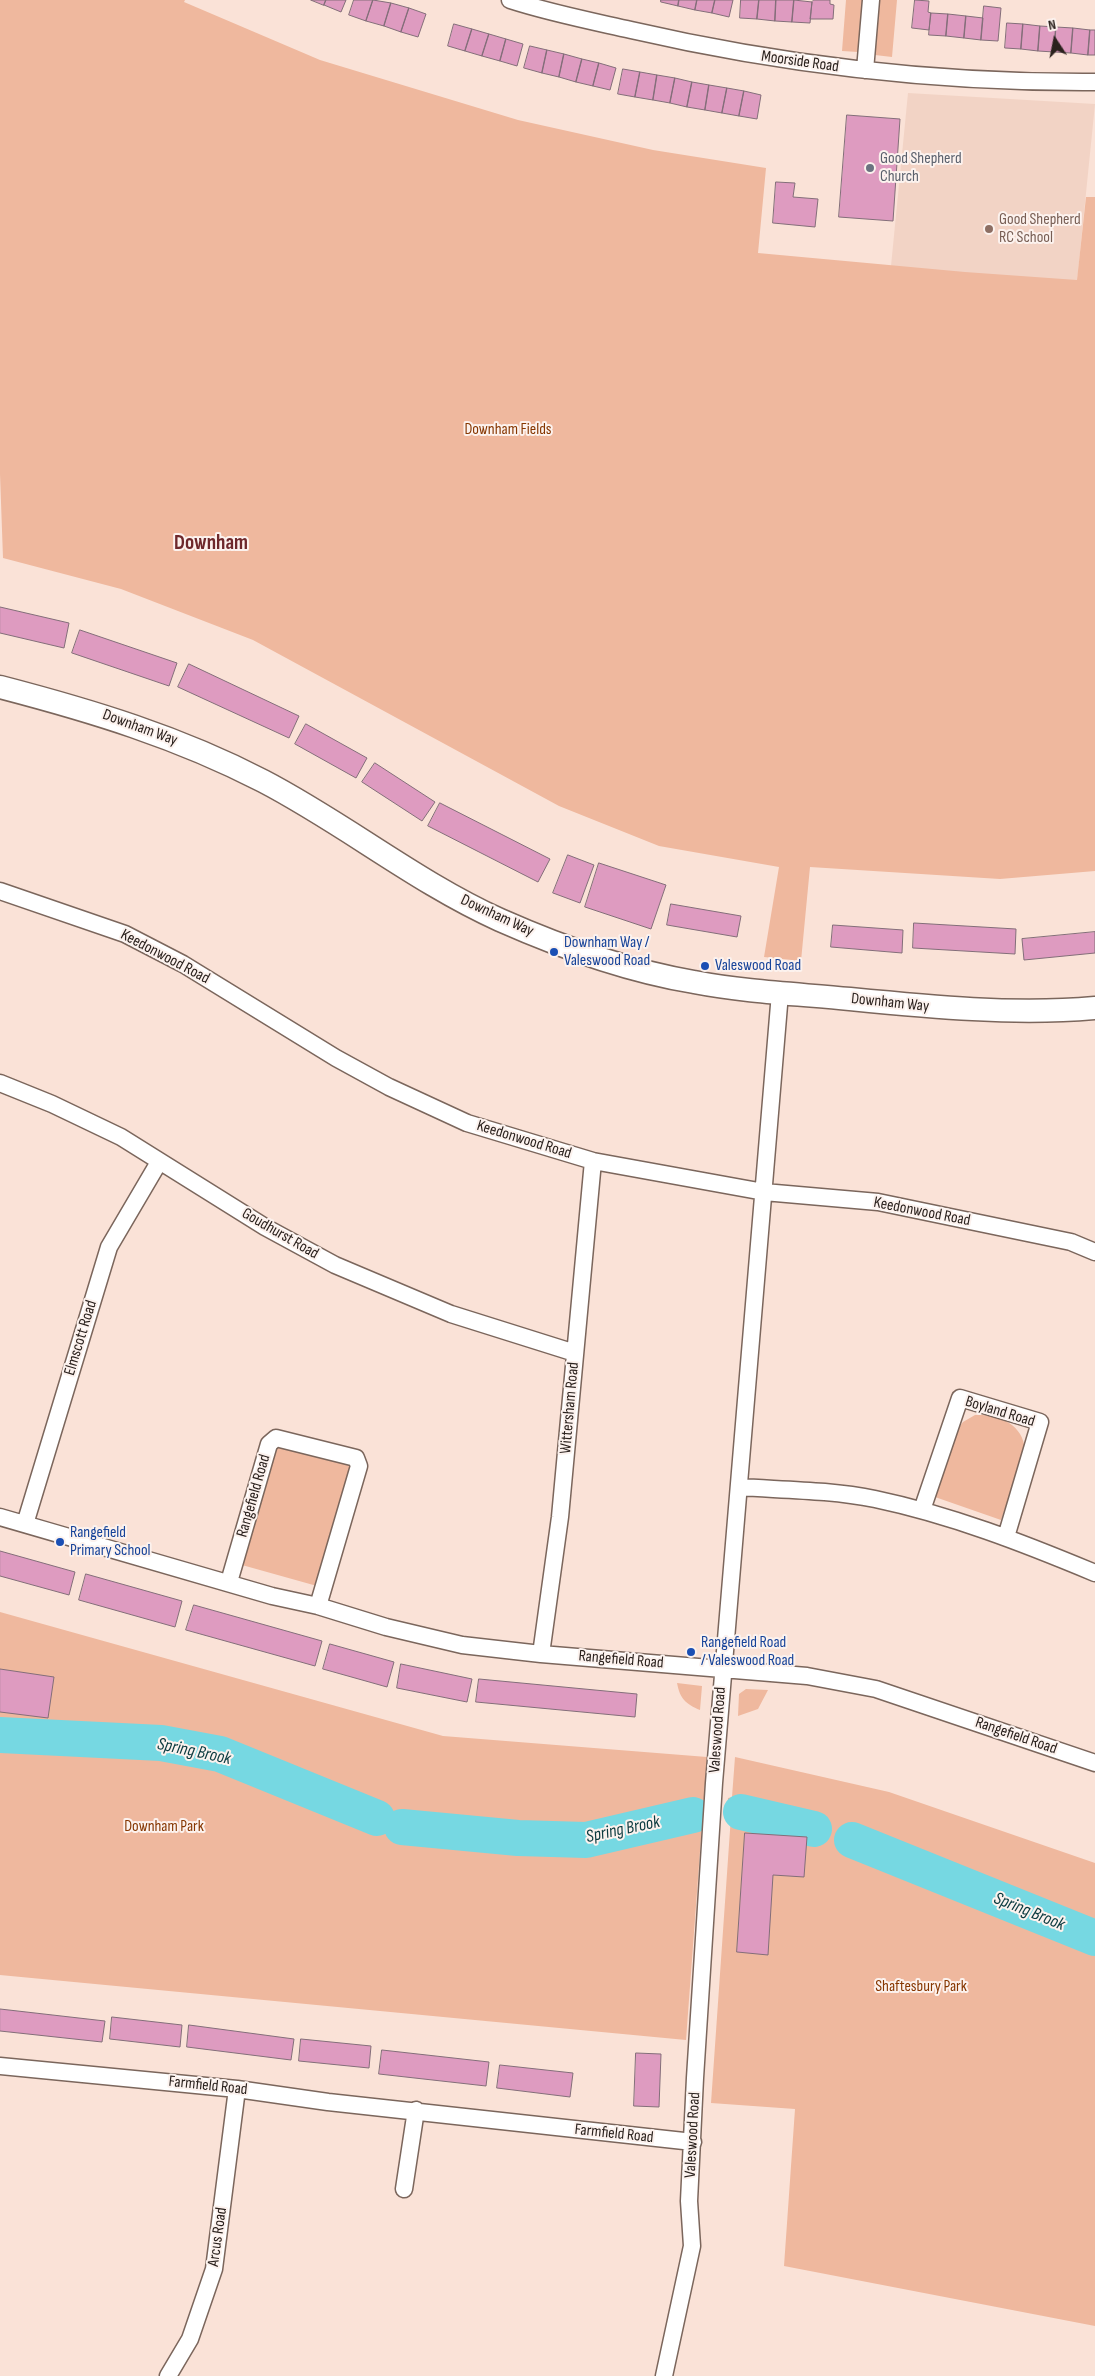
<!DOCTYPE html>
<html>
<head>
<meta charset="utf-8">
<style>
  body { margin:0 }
  #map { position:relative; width:1095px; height:2376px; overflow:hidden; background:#fae2d7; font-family:"Sofia Sans Condensed",sans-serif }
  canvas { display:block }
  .north { position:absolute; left:1030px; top:15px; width:50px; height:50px; -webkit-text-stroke:4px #fcf2ee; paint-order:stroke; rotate:349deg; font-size:14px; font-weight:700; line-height:20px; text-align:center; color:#2a211d }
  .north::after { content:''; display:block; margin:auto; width:18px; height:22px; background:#2a211d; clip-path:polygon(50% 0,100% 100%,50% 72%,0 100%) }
</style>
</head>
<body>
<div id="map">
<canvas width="1095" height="2376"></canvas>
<div class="north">N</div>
</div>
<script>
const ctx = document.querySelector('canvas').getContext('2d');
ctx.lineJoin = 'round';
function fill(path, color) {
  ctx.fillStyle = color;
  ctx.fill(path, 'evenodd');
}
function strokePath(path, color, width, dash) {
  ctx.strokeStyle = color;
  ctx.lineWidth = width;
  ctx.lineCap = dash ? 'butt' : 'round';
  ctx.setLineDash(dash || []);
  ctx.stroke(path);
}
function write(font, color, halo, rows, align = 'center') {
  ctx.font = font + ' "Sofia Sans Condensed",sans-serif';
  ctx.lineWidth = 4;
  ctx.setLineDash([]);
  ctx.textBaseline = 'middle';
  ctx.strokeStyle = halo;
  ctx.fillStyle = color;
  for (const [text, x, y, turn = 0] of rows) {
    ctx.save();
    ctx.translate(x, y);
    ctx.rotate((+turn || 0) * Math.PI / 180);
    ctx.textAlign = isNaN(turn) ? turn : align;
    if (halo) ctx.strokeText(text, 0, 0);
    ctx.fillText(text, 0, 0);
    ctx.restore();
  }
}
const built = new Path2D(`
  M908,93L1095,104L1072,332L891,266Z`);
const green = new Path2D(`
  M0,0H185L184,2L320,60L518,120L653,150L766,168L758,253L965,272L1077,280L1086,197H1095V871L1000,879L810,867L801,961L764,957L779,867L659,846L559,806L253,640L121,589L3,558L0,474Z
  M846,0H863L858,52L842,51Z
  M880,0H897L892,57L875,55Z
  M975,1415C999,1414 1023,1424 1025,1450L1001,1520L935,1497L957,1430L963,1422Z
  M276,1447L351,1465L317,1586L242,1565Z
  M0,1612L443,1736L707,1757L686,2040L0,1975Z
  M677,1683L702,1686L700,1710C686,1704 680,1699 677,1683Z
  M746,1689L768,1690L758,1709L738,1716L739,1694Z
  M735,1757L889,1792L1095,1863V2326L784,2266L795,2109L711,2103L731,1816L727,1813L728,1798L732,1797Z`);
const river = new Path2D(`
  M0,1735L161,1743L220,1754L377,1818
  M741,1812L814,1829
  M402,1827L518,1838L586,1840L693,1815
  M852,1840L1095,1938`);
const building = new Path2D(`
  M311,0H326L324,5Z
  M326,0H346L341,12L324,5Z
  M354,0H373L366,21L349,15Z
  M373,0L391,3L384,26L366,21Z
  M661,0H679L678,6L661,2Z
  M679,0H697L695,10L678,6Z
  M697,0H715L712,13L695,10Z
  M715,0H733L729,17L712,13Z
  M741,0H759L757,19L740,18Z
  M759,0H776L775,21L757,19Z
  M776,0H794L792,22L775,21Z
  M794,0L812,2L810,23L792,22Z
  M814,0H830V4L834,5L833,19H810L812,2Z
  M915,0L929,1L928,12L931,13L929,30L912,28Z
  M391,3L409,8L401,32L384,26Z
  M984,6L1001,8L998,41L981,40Z
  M409,8L426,14L418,37L401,32Z
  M931,13L948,14L946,36L929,35Z
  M948,14L966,16L964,38L946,36Z
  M966,16L983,18L981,40L964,38Z
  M1007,23L1023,24L1021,49L1005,48Z
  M454,24L472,29L465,51L448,46Z
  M1023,24L1040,26L1038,51L1021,49Z
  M1040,26L1056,27L1054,52L1038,51Z
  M1056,27L1073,28L1071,53L1054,52Z
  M1073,28L1090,30L1088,55L1071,53Z
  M472,29L489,34L482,56L465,51Z
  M1090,30H1095V55H1088Z
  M489,34L506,39L500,61L482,56Z
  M506,39L523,44L517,66L500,61Z
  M530,46L547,50L542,73L524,68Z
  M547,50L564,54L559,77L542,73Z
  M564,54L582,59L576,82L559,77Z
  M582,59L599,63L593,86L576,82Z
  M599,63L616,68L610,90L593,86Z
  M623,69L640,72L635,97L618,94Z
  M640,72L657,75L653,100L635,97Z
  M657,75L675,78L670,103L653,100Z
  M675,78L692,82L687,107L670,103Z
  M692,82L709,85L705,110L687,107Z
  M709,85L727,88L722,113L705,110Z
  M727,88L744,91L739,116L722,113Z
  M744,91L761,95L757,119L739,116Z
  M847,115L900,119L893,221L839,217Z
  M776,182L795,183L793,197L818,199L815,227L773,223Z
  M0,607L69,623L64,648L0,633Z
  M80,630L177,663L169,686L72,653Z
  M189,664L299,716L289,738L178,687Z
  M306,724L367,758L356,778L295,744Z
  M375,763L435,802L422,821L362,782Z
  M440,803L550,859L538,882L428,826Z
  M568,855L594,865L580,903L553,893Z
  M599,863L666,885L651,929L585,907Z
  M671,904L741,916L737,937L667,925Z
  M914,923L1016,929L1015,954L913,948Z
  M833,925L903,930L902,953L831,947Z
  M1095,932V953L1024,960L1022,939Z
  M0,1551L75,1572L69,1595L0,1576Z
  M86,1574L182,1601L175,1627L79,1600Z
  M194,1605L322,1641L315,1666L186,1630Z
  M330,1644L394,1662L387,1687L323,1669Z
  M401,1664L472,1679L467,1702L397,1688Z
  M0,1669L54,1677L48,1718L0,1712Z
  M479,1679L637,1694L635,1717L476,1702Z
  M745,1833L807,1837L804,1877L773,1875L768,1955L737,1952Z
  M0,2009L105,2021L102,2042L0,2031Z
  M112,2017L182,2025L180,2047L110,2039Z
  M189,2025L294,2039L291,2060L187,2047Z
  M301,2039L371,2046L369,2068L299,2061Z
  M382,2050L489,2062L486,2086L379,2074Z
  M636,2053L661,2054L659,2107L634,2106Z
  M500,2065L573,2073L570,2097L497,2088Z`);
const street = new Path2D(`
  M510,0C550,13 591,21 631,30C783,65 939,83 1095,82
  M865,70L871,0
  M0,891L125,934L183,964L336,1058L389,1087L467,1123L593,1161L764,1192L878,1202L1071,1242L1095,1252
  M0,1083L52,1104L121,1137L265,1227L335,1265L451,1314L575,1353
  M739,1487C784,1490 831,1490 875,1499C951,1515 1023,1543 1095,1573
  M922,1510L960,1398L1040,1422L1006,1537
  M0,1517L272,1596L318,1606L386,1627L462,1645L541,1654L807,1676L876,1689L1095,1763
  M25,1524L109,1247L159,1162
  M229,1582L269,1444L276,1438L356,1458L359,1466L318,1606
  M541,1654L560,1517L593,1161
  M0,2066L237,2089L328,2102L693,2142
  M404,2189L416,2110
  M168,2376L190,2339L214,2269L237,2089
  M664,2376L692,2246L689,2201L695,2078L714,1783L780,993`);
const secondary = new Path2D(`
  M0,687C92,711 178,737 263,781C344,823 416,882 500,920C561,947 628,971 694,982C746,992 798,994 850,999C932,1007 1014,1015 1095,1008`);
const markers = [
  [870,168,5,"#6b7280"],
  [989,229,5,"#8d6e63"],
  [554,952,5,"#1a4fb4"],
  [705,966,5,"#1a4fb4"],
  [60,1542,5,"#1a4fb4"],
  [691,1652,5,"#1a4fb4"]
];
const streetNames = [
  ["Moorside Road",800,62,8],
  ["Downham Way",140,728,20],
  ["Downham Way",497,916,25],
  ["Keedonwood Road",165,957,28],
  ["Downham Way",890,1003,6],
  ["Keedonwood Road",524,1140,17],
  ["Keedonwood Road",922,1212,11],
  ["Goudhurst Road",280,1234,30],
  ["Elmscott Road",81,1338,-73],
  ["Wittersham Road",570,1408,-85],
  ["Boyland Road",1000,1412,17],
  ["Rangefield Road",254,1496,-74],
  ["Rangefield Road",621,1660,5],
  ["Valeswood Road",718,1730,-86],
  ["Rangefield Road",1016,1736,19],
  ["Farmfield Road",208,2086,6],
  ["Farmfield Road",614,2134,6],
  ["Valeswood Road",693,2135,-87],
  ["Arcus Road",218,2237,-82]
];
const worshipNames = [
  ["Good Shepherd",880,159],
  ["Church",880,177]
];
const educationNames = [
  ["Good Shepherd",999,220],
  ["RC School",999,238]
];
const parkNames = [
  ["Downham Fields",508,430],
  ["Downham Park",164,1827],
  ["Shaftesbury Park",921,1987]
];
const transitNames = [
  ["Downham Way /",564,943],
  ["Valeswood Road",564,961],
  ["Valeswood Road",715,966],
  ["Rangefield",70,1533],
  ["Primary School",70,1551],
  ["Rangefield Road",701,1643],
  ["/ Valeswood Road",701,1661]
];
const waterNames = [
  ["Spring Brook",194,1752,12],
  ["Spring Brook",623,1830,-12],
  ["Spring Brook",1029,1912,22]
];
const districtNames = [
  ["Downham",211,544]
];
fill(built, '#f2d3c5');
fill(green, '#efb89e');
strokePath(river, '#76d8e2', 36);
fill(building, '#de9bc0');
strokePath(building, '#836e79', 1);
strokePath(street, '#7b665c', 19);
strokePath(secondary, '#7b665c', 25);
strokePath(street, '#fff', 16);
strokePath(secondary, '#fff', 22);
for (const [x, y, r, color] of markers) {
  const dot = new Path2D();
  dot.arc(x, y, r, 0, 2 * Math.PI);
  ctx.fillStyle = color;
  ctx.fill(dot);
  strokePath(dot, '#fcf2ee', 2);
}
write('16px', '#2a211d', '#fcf2ee', streetNames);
write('16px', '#5b616d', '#fcf2ee', worshipNames, 'left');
write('16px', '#785e54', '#fcf2ee', educationNames, 'left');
write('16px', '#863600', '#fcf2ee', parkNames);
write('16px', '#164399', '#fcf2ee', transitNames, 'left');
write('italic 18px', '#0b3a3f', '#fcf2ee', waterNames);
write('bold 21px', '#6e282b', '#fcf2ee', districtNames);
</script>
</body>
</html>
